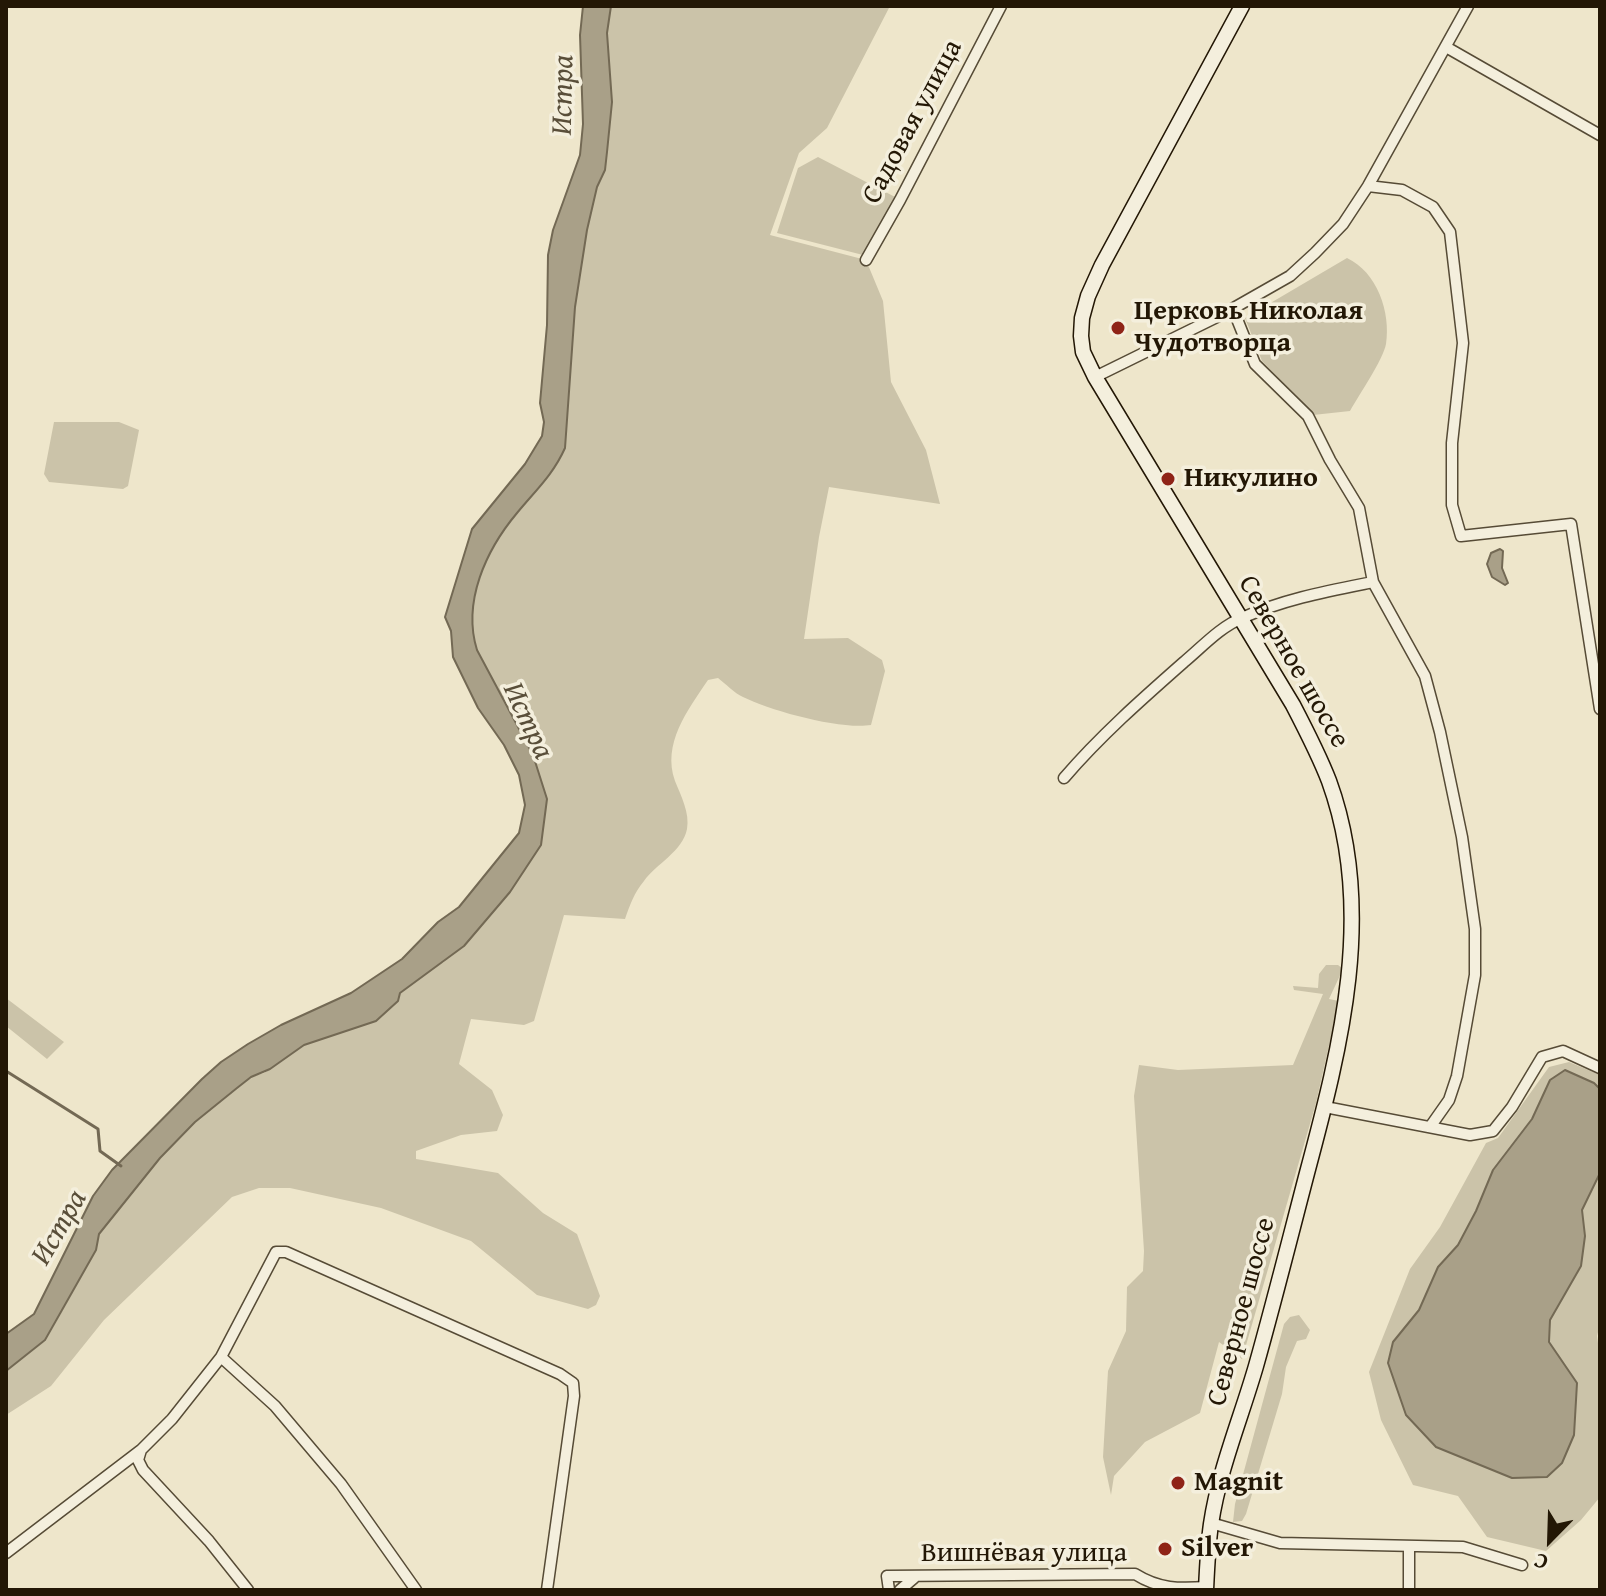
<!DOCTYPE html>
<html>
<head>
<meta charset="utf-8">
<style>
  body { margin:0 }
  #map { position:relative; width:1606px; height:1596px; overflow:hidden; background:#eee6cb; font-family:"Gentium Book Plus",serif }
  canvas { display:block }
  .frame { position:absolute; inset:0; border:8px solid #231705; pointer-events:none }
  .north { position:absolute; left:1510px; top:1500px; width:80px; height:80px; -webkit-text-stroke:6px #f4efdd; paint-order:stroke; rotate:203deg; font-size:22px; font-weight:700; line-height:32px; text-align:center; color:#231705 }
  .north::after { content:''; display:block; margin:auto; width:28px; height:36px; background:#231705; clip-path:polygon(50% 0,100% 100%,50% 72%,0 100%) }
</style>
</head>
<body>
<div id="map">
<canvas width="1606" height="1596"></canvas>
<div class="frame"></div>
<div class="north">С</div>
</div>
<script>
const ctx = document.querySelector('canvas').getContext('2d');
ctx.lineJoin = 'round';
function fill(path, color) {
  ctx.fillStyle = color;
  ctx.fill(path, 'evenodd');
}
function strokePath(path, color, width, dash) {
  ctx.strokeStyle = color;
  ctx.lineWidth = width;
  ctx.lineCap = dash ? 'butt' : 'round';
  ctx.setLineDash(dash || []);
  ctx.stroke(path);
}
function write(font, color, halo, rows, align = 'center') {
  ctx.font = font + ' "Gentium Book Plus",serif';
  ctx.lineWidth = 7;
  ctx.setLineDash([]);
  ctx.textBaseline = 'middle';
  ctx.strokeStyle = halo;
  ctx.fillStyle = color;
  for (const [text, x, y, turn = 0] of rows) {
    ctx.save();
    ctx.translate(x, y);
    ctx.rotate((+turn || 0) * Math.PI / 180);
    ctx.textAlign = isNaN(turn) ? turn : align;
    if (halo) ctx.strokeText(text, 0, 0);
    ctx.fillText(text, 0, 0);
    ctx.restore();
  }
}
const green = new Path2D(`
  M611,6H890L827,128L799,153L770,235L866,260L883,301L891,382L926,450L940,504L829,487L819,537L804,639L848,638L882,660L885,671L871,725C841,730 771,711 743,697C734,693 726,684 718,678L708,680C687,711 662,744 675,781C681,796 690,813 687,829C683,851 656,864 644,881C634,893 630,905 625,919L564,915L534,1021L524,1025L471,1019L459,1064L492,1090L503,1115L497,1131L461,1135L416,1151V1159L498,1173L543,1213L577,1234L600,1296L596,1305L588,1309L537,1295L471,1241L381,1208L290,1188H259L232,1197L104,1320L51,1386L6,1415V1371L46,1340L96,1250L99,1234L160,1158L195,1122L251,1077L264,1073L304,1045L376,1021L398,1001L400,993L434,966L444,962L547,799L532,755L477,650C462,602 486,550 517,513C535,491 553,475 565,448L575,307L587,230L597,187L605,170L607,152L610,71L607,57V33Z
  M818,157L897,198L863,255L777,233L798,168Z
  M1347,258C1377,272 1391,312 1386,344C1383,360 1359,395 1350,411L1313,415L1262,361L1245,318Z
  M54,422H119L139,430L128,486L123,489L49,482L44,474Z
  M1326,965H1338L1343,969L1329,999L1339,1001L1316,1103L1242,1359L1219,1342L1200,1413L1145,1442L1114,1476L1111,1495L1103,1457L1108,1371L1126,1331L1127,1287L1143,1271L1144,1251L1134,1096L1139,1065L1178,1070L1293,1065L1323,994L1294,990L1293,986L1318,988L1319,974Z
  M6,998L64,1042L47,1059L6,1026Z
  M1569,1062L1598,1074L1600,1089L1594,1083L1550,1080L1532,1119L1493,1170L1476,1211L1458,1245L1438,1267L1419,1310L1393,1342L1577,1384L1549,1342L1550,1320L1581,1266L1585,1236L1582,1210L1600,1173V1324L1597,1336L1600,1357V1497L1581,1520L1546,1551L1487,1537L1458,1496L1413,1485L1381,1420L1369,1372L1410,1269L1440,1227L1486,1143L1498,1138L1549,1067Z
  M1299,1315L1310,1330L1306,1339L1297,1341L1286,1367L1282,1394L1246,1514L1242,1521L1233,1522L1235,1504L1284,1324L1290,1317Z`);
const water = new Path2D(`
  M583,6H611L607,33L612,102L607,152L605,170L597,187L587,230L575,307L565,448C553,475 535,491 517,513C486,550 462,602 477,650L533,755L547,799L541,845L510,892L464,946L400,993L398,1001L376,1021L304,1045L270,1069L251,1077L237,1088L195,1122L160,1158L99,1234L96,1250L45,1340L6,1371V1334L34,1314L93,1196L112,1170L202,1079L221,1062L248,1044L281,1025L351,993L402,959L438,922L459,907L519,833L525,805L519,775L504,745L478,708L453,657L451,631L445,617L472,529L525,464L542,436L544,422L540,403L547,325L548,255L553,230L580,155L583,124L580,35Z
  M1500,549L1503,551L1502,568L1508,583L1505,585L1492,577L1487,564L1491,553Z
  M1565,1070L1594,1083L1600,1089V1173L1582,1210L1585,1236L1581,1266L1550,1320L1549,1342L1577,1383L1574,1435L1562,1463L1547,1477L1512,1478L1436,1447L1406,1415L1388,1363L1393,1342L1419,1310L1438,1267L1458,1245L1476,1211L1493,1170L1532,1119L1550,1080Z`);
const stream = new Path2D(`
  M6,1071L98,1129L100,1151L121,1166`);
const street = new Path2D(`
  M1446,47L1600,135
  M1368,186L1402,190L1433,207L1450,232L1463,343L1452,443V505L1461,536L1571,524L1600,709
  M866,260L900,200L1001,6
  M1233,309L1255,364L1308,416L1330,460L1359,508L1373,582L1425,676L1440,732L1462,837L1475,929V975L1457,1076L1449,1100L1430,1127
  M1095,377L1225,313L1290,276L1315,253L1343,224L1368,186L1468,6
  M1064,778C1100,736 1142,699 1184,662C1202,647 1220,627 1242,618C1284,599 1328,591 1373,582
  M1325,1107L1470,1135L1493,1131L1512,1107L1542,1057L1563,1051L1600,1068
  M221,1357L275,1406L341,1484L416,1590
  M1211,1523L1280,1543L1463,1547L1522,1565
  M6,1553L141,1450
  M248,1590L209,1541L143,1470L138,1460L141,1450L172,1419L221,1357L276,1252H286L560,1374L573,1383L574,1396L547,1590
  M889,1590L887,1576L1135,1574C1159,1589 1179,1589 1206,1587
  M900,1590L914,1578
  M1409,1590V1547`);
const secondary = new Path2D(`
  M1206,1590C1207,1568 1208,1545 1211,1524C1219,1470 1241,1418 1256,1366C1274,1302 1290,1238 1307,1173C1341,1046 1376,910 1329,781C1319,755 1306,730 1293,705L1095,377L1083,352L1081,336L1082,318L1088,296L1102,265L1242,6`);
const markers = [
  [1118,328,8,"#8f2418"],
  [1168,479,8,"#8f2418"],
  [1178,1483,8,"#8f2418"],
  [1165,1549,8,"#8f2418"]
];
const streetNames = [
  ["Садовая улица",913,122,-62],
  ["Северное шоссе",1293,662,60],
  ["Северное шоссе",1242,1312,-75],
  ["Вишнёвая улица",1024,1554]
];
const poiNames = [
  ["Церковь Николая",1134,312],
  ["Чудотворца",1134,344],
  ["Никулино",1184,479],
  ["Magnit",1194,1483],
  ["Silver",1181,1549]
];
const waterNames = [
  ["Истра",564,95,-89],
  ["Истра",527,721,65],
  ["Истра",60,1228,-60]
];
fill(green, '#cbc3a9');
fill(water, '#a9a088');
strokePath(water, '#736954', 2);
strokePath(stream, '#736954', 3);
strokePath(street, '#564b36', 13);
strokePath(secondary, '#231705', 17);
strokePath(street, '#f4efdd', 10);
strokePath(secondary, '#f4efdd', 14);
for (const [x, y, r, color] of markers) {
  const dot = new Path2D();
  dot.arc(x, y, r, 0, 2 * Math.PI);
  ctx.fillStyle = color;
  ctx.fill(dot);
  strokePath(dot, '#f4efdd', 3);
}
write('28px', '#231705', '#f4efdd', streetNames);
write('bold 28px', '#231705', '#f4efdd', poiNames, 'left');
write('italic 30px', '#594e39', '#f4efdd', waterNames);
</script>
</body>
</html>
